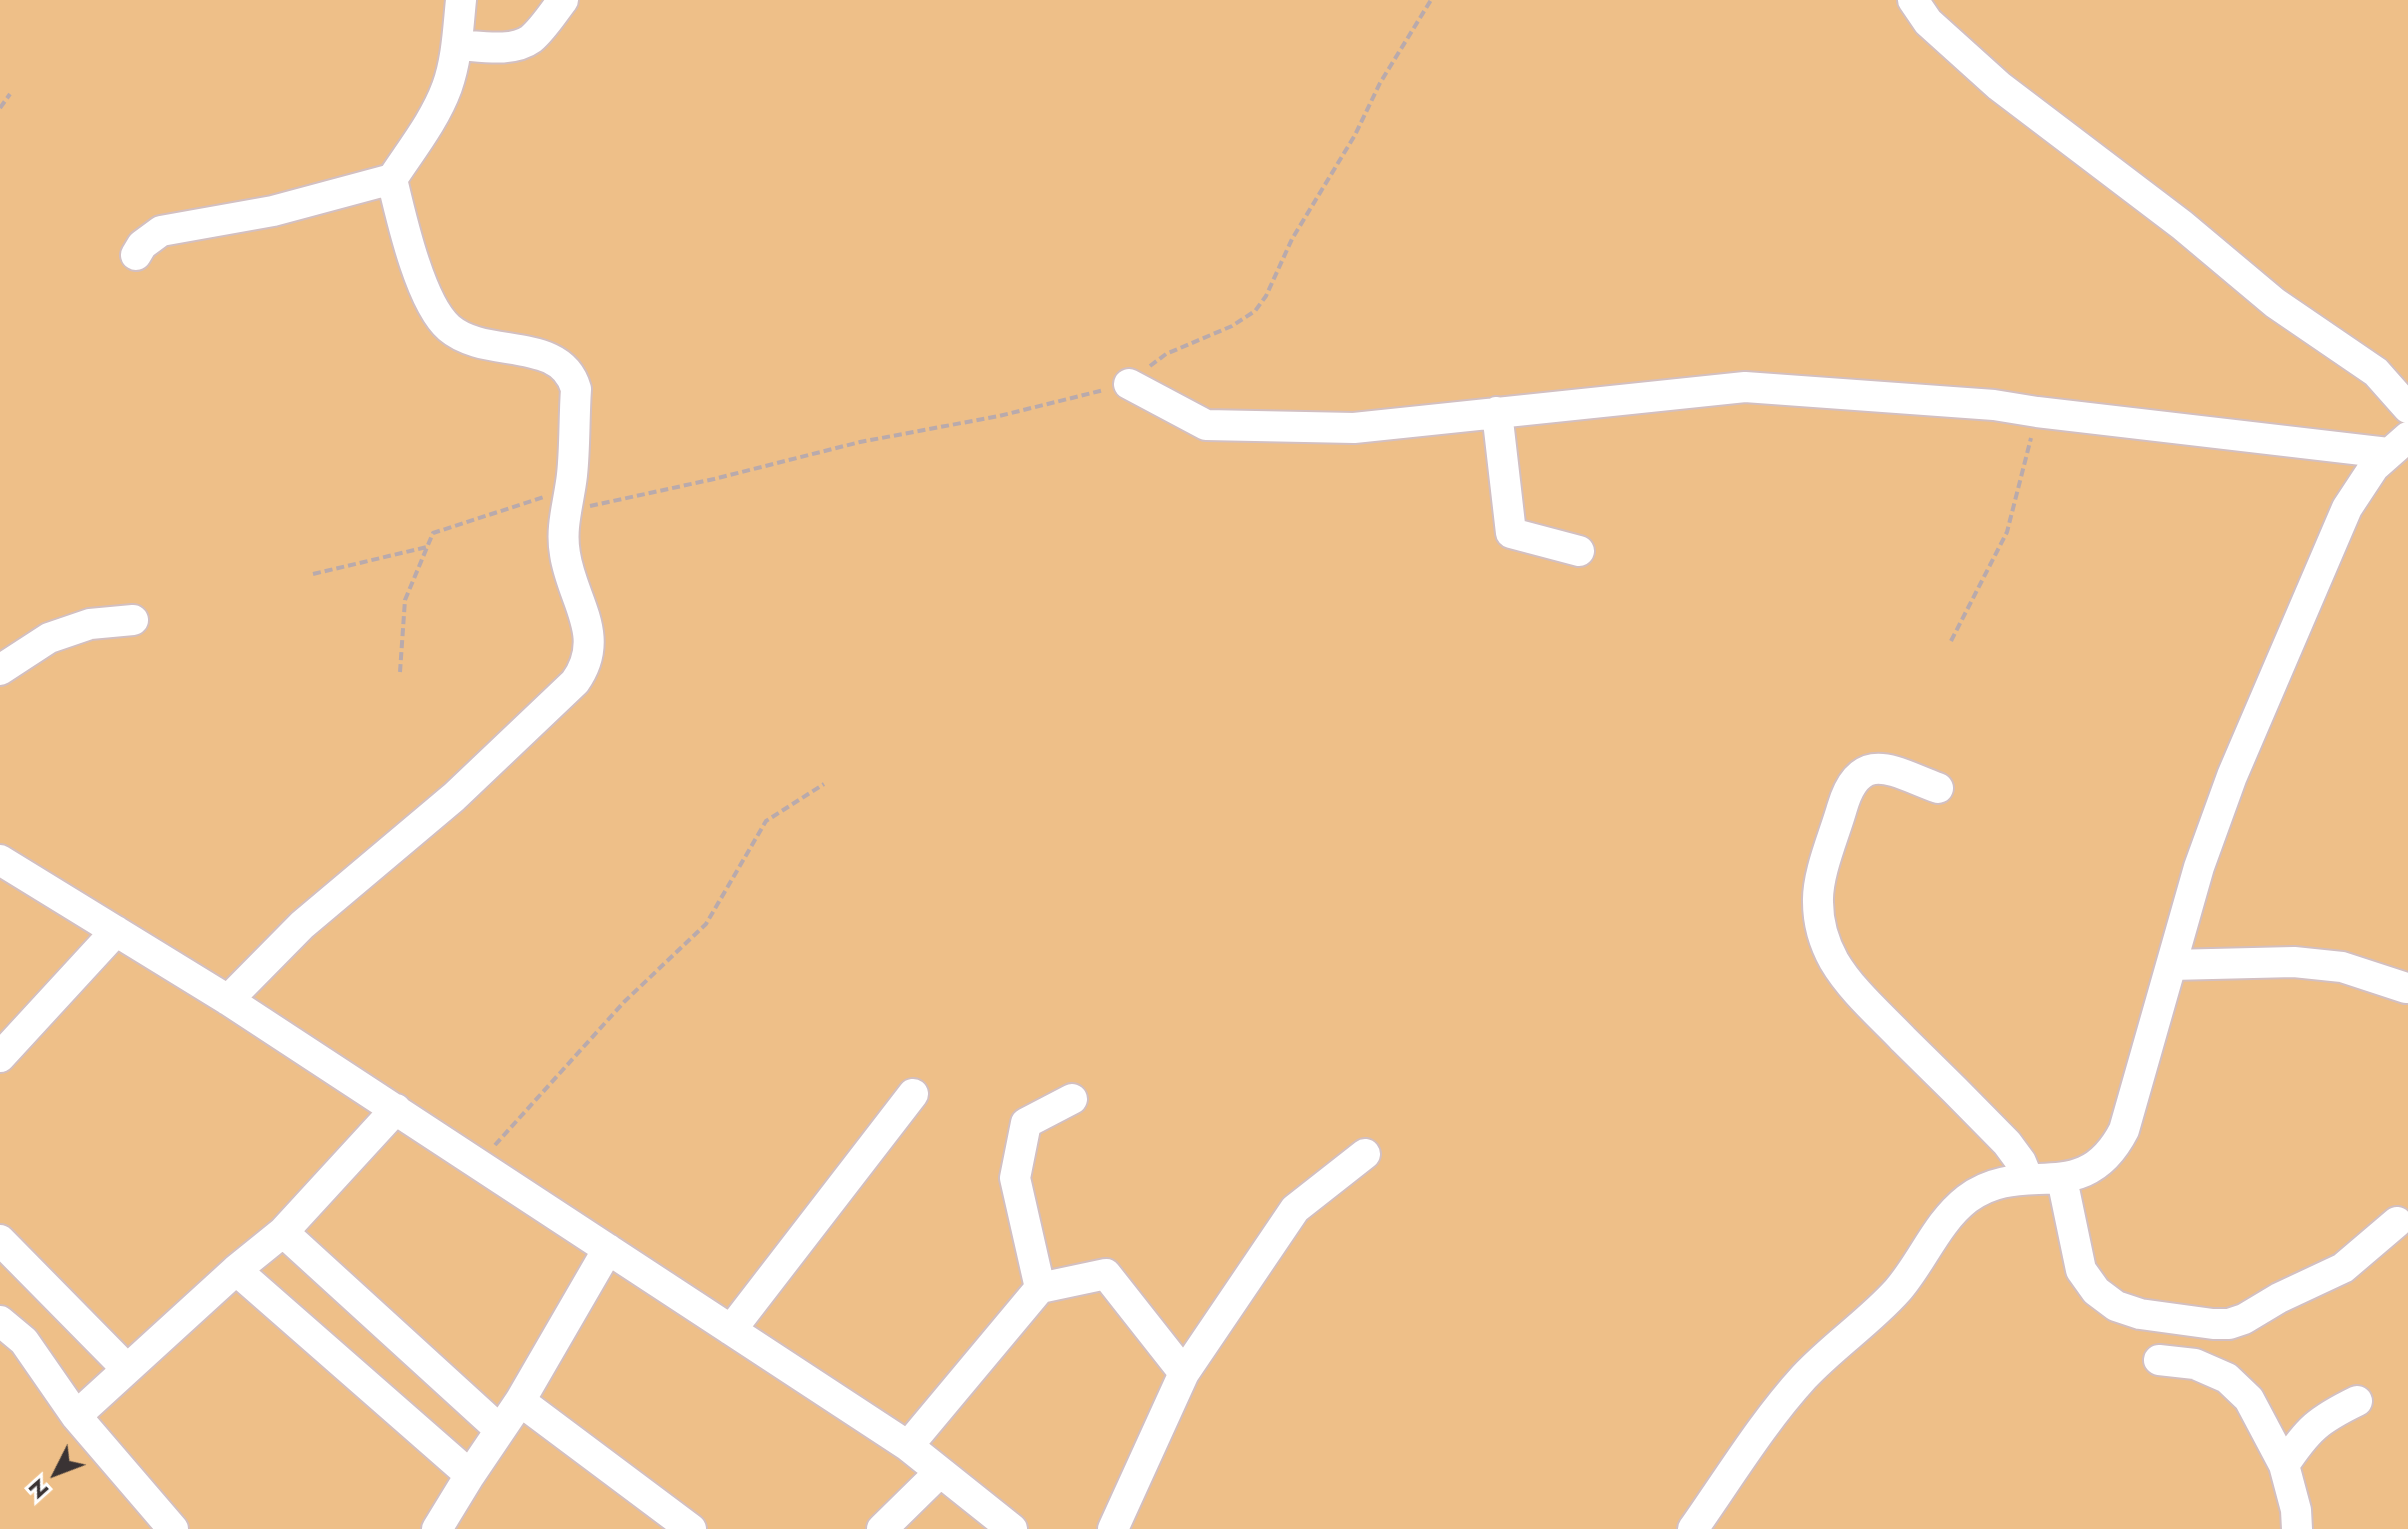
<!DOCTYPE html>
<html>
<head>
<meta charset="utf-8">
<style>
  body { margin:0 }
  #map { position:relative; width:2408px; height:1529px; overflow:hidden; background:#fce9eb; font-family:Jost,sans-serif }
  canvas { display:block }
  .north { position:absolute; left:16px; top:1433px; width:80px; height:80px; -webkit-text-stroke:6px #fff; paint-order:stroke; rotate:228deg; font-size:22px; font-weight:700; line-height:32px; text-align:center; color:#3a3334 }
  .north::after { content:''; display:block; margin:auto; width:28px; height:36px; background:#3a3334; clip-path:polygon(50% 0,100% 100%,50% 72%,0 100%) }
</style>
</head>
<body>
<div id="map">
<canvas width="2408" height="1529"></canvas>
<div class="north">N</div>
</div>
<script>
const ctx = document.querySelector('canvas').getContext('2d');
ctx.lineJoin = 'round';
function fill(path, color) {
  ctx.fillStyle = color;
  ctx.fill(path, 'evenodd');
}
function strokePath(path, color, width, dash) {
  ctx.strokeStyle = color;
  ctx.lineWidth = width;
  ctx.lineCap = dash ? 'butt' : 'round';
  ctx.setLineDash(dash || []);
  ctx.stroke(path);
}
const green = new Path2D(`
  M0,0H2408V1529H0Z`);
const path = new Path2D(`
  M0,108L10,94
  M1150,366L1166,354L1232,326L1255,311L1266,296L1292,239L1355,135L1380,83L1431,0
  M590,506L714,479L860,442L999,416L1104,390
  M313,574L427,547
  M1951,641L2007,532L2031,438
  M400,672L405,600L433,533L544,497
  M495,1145L624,1002L706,924L766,821L824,784`);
const minor = new Path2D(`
  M1913,0L1928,22L1999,86L2182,225L2275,303L2376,372L2408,408
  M457,45C479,46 512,53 531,39C543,29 553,13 563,0
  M136,255L142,245L161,231L273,211L392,179C411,150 435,120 447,87C457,59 458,29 461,0
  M1129,384L1206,425L1354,428L1745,387L1994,405L2037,412L2388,453
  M1497,412L1511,533L1579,551
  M0,670L49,638L90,624L133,620
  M1938,788C1894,772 1860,746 1842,808C1834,836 1817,874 1818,902C1818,923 1824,943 1834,961C1851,990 1880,1015 1903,1039C1938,1073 1973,1108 2007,1143L2021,1162L2028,1179
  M0,860L228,1000L908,1446L1012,1529
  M2171,965L2294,962L2342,967L2406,988
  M228,1000L302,925L454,797L575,682C608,636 572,601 565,554C560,527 569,502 572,475C575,447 574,418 576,389C561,335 486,360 449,328C420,303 401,217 392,179
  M0,1057L116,931
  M2062,1179L2081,1270L2096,1291L2116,1306L2140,1314L2213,1324H2229L2244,1319L2279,1298L2343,1268L2397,1222
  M283,1232L500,1430
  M0,1240L127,1369
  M236,1270L470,1475
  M1040,1288L1015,1178L1026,1123L1072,1099
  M0,1321L24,1341L76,1416L173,1529
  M731,1330L913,1094
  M2159,1360L2195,1364L2227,1378L2249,1399L2284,1465L2296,1510L2297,1529
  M520,1401L691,1529
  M76,1416L236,1270L283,1232L396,1109
  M908,1446L1040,1288L1106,1274L1184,1373
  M2284,1465C2308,1429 2318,1420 2357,1401
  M437,1529L470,1475L520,1401L608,1249
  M882,1529L940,1472
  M1113,1529L1184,1373L1295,1209L1365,1154
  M1693,1529C1729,1478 1762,1423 1804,1377C1833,1346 1869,1322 1897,1291C1922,1263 1936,1223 1967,1199C2024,1156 2083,1210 2124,1130L2199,867L2232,776L2347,508L2374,467L2408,437`);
fill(green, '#eebf88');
strokePath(minor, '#d3c0c2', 34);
strokePath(path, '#b9aaac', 4, [8, 4]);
strokePath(minor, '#fff', 30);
</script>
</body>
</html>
